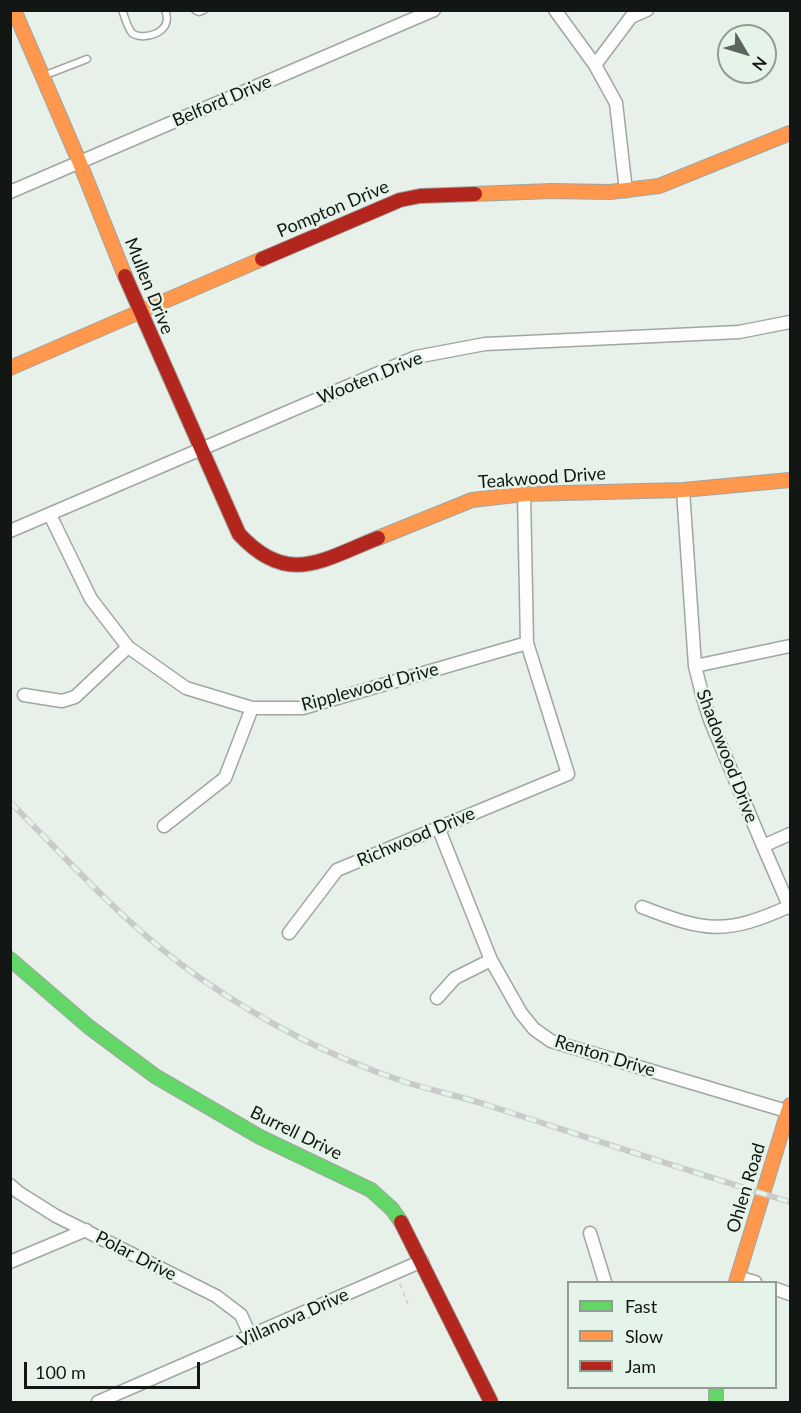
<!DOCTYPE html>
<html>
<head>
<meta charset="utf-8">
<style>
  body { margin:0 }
  #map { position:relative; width:801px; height:1413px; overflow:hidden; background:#e8f0ea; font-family:Lato,sans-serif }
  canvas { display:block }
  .frame { position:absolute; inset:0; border:12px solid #121713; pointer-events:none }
  .legend { position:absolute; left:567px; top:1281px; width:210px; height:108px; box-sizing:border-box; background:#e5f4e8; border:2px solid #919c93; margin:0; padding:8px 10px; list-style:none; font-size:18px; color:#121713 }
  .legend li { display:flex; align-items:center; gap:12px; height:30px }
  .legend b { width:30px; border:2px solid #919c93 }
  .north { position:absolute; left:717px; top:24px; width:60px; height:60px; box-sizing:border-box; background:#e5f4e8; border:2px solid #919c93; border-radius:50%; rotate:128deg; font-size:16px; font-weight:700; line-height:24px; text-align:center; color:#121713 }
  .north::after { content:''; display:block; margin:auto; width:21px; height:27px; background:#5d635e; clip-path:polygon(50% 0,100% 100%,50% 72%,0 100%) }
  .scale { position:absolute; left:24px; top:1362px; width:176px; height:27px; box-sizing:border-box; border:3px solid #121713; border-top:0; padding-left:8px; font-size:18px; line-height:21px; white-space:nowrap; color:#121713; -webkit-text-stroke:4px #e5f4e8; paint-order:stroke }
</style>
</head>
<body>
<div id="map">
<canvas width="801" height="1413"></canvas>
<div class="frame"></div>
<ul class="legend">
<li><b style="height:8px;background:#63d668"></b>Fast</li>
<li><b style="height:8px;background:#ff974d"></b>Slow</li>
<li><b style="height:8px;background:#b3261e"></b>Jam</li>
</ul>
<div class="north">N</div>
<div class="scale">100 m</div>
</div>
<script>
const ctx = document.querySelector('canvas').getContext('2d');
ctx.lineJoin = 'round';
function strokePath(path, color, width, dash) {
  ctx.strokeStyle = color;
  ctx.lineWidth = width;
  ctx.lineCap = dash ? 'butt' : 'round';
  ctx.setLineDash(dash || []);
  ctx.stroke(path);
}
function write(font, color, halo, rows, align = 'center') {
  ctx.font = font + ' Lato,sans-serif';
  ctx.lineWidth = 5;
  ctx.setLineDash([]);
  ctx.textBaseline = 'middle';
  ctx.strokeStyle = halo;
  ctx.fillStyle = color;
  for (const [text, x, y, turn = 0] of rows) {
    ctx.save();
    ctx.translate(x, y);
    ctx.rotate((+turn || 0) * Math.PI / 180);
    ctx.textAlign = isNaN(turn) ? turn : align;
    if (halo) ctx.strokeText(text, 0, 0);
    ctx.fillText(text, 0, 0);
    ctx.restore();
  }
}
const path = new Path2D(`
  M400,1284L408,1304`);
const lane = new Path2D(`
  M122,10C125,17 127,27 132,33C141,41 175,34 165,10
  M195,10L199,12L204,10
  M43,76L87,59`);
const street = new Path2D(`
  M555,10L595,65L616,103L626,191
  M595,65L631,17L647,10
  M10,192L434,10
  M683,490L695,666L703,698L710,720L763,846L790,908
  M50,515L91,599L128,647L186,688L252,708H303L527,643
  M10,531L416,357L485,344L739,332L790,322
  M695,666L790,646
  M24,695L62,701L75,697L128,647
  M164,826L225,778L252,708
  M438,827L491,960L521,1013L534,1029L551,1041L790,1112
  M763,846L790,834
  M642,907C706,932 726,935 790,906
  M289,933L337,870L568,774L527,643L524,494
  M437,998L455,978L491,960
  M10,1185L18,1192L56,1216L216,1296L241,1315L251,1337
  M590,1233L605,1282
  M10,1262L86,1230
  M737,1277L755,1282
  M776,1289L790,1294
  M98,1402L422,1261`);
const fast = new Path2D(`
  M10,959L89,1027L155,1076L260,1137L371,1190L392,1209L401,1222
  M716,1388V1402`);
const slow = new Path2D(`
  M14,10L79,161L125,276
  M475,194L551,191L610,192L659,186L790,133
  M10,368L262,259
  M378,538L472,500L524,494L683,490L790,480
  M736,1282L790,1105`);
const jam = new Path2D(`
  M262,259L400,200L420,196L475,194
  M125,276L239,534C288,587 322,560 378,538
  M401,1222L491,1402`);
const rail = new Path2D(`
  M10,802C71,863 129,929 200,978C262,1021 333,1058 405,1082C431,1090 458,1096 484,1104C586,1137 688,1171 790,1202`);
const streetNames = [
  ["Belford Drive",222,101,-23],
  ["Pompton Drive",333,209,-23],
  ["Mullen Drive",149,286,68],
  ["Wooten Drive",370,378,-22],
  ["Teakwood Drive",542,478,-4],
  ["Ripplewood Drive",370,687,-15],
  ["Shadowood Drive",727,756,69],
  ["Richwood Drive",416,837,-23],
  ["Renton Drive",605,1056,17],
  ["Burrell Drive",296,1133,26],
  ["Ohlen Road",746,1188,-73],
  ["Polar Drive",136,1256,27],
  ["Villanova Drive",293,1318,-24]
];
strokePath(lane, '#a0a6a1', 9);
strokePath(street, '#a0a6a1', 15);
strokePath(fast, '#a0a6a1', 16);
strokePath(slow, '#a0a6a1', 16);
strokePath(jam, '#a0a6a1', 16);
strokePath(path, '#d0d3d0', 2, [4.5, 4.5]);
strokePath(lane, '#fcfdfc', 6);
strokePath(street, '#fcfdfc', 12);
strokePath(fast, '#63d668', 14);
strokePath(slow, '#ff974d', 14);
strokePath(jam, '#b3261e', 14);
strokePath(rail, '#c9cbca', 6);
strokePath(rail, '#e5f4e8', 4, [11]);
write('18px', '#121713', '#e5f4e8', streetNames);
</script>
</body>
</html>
